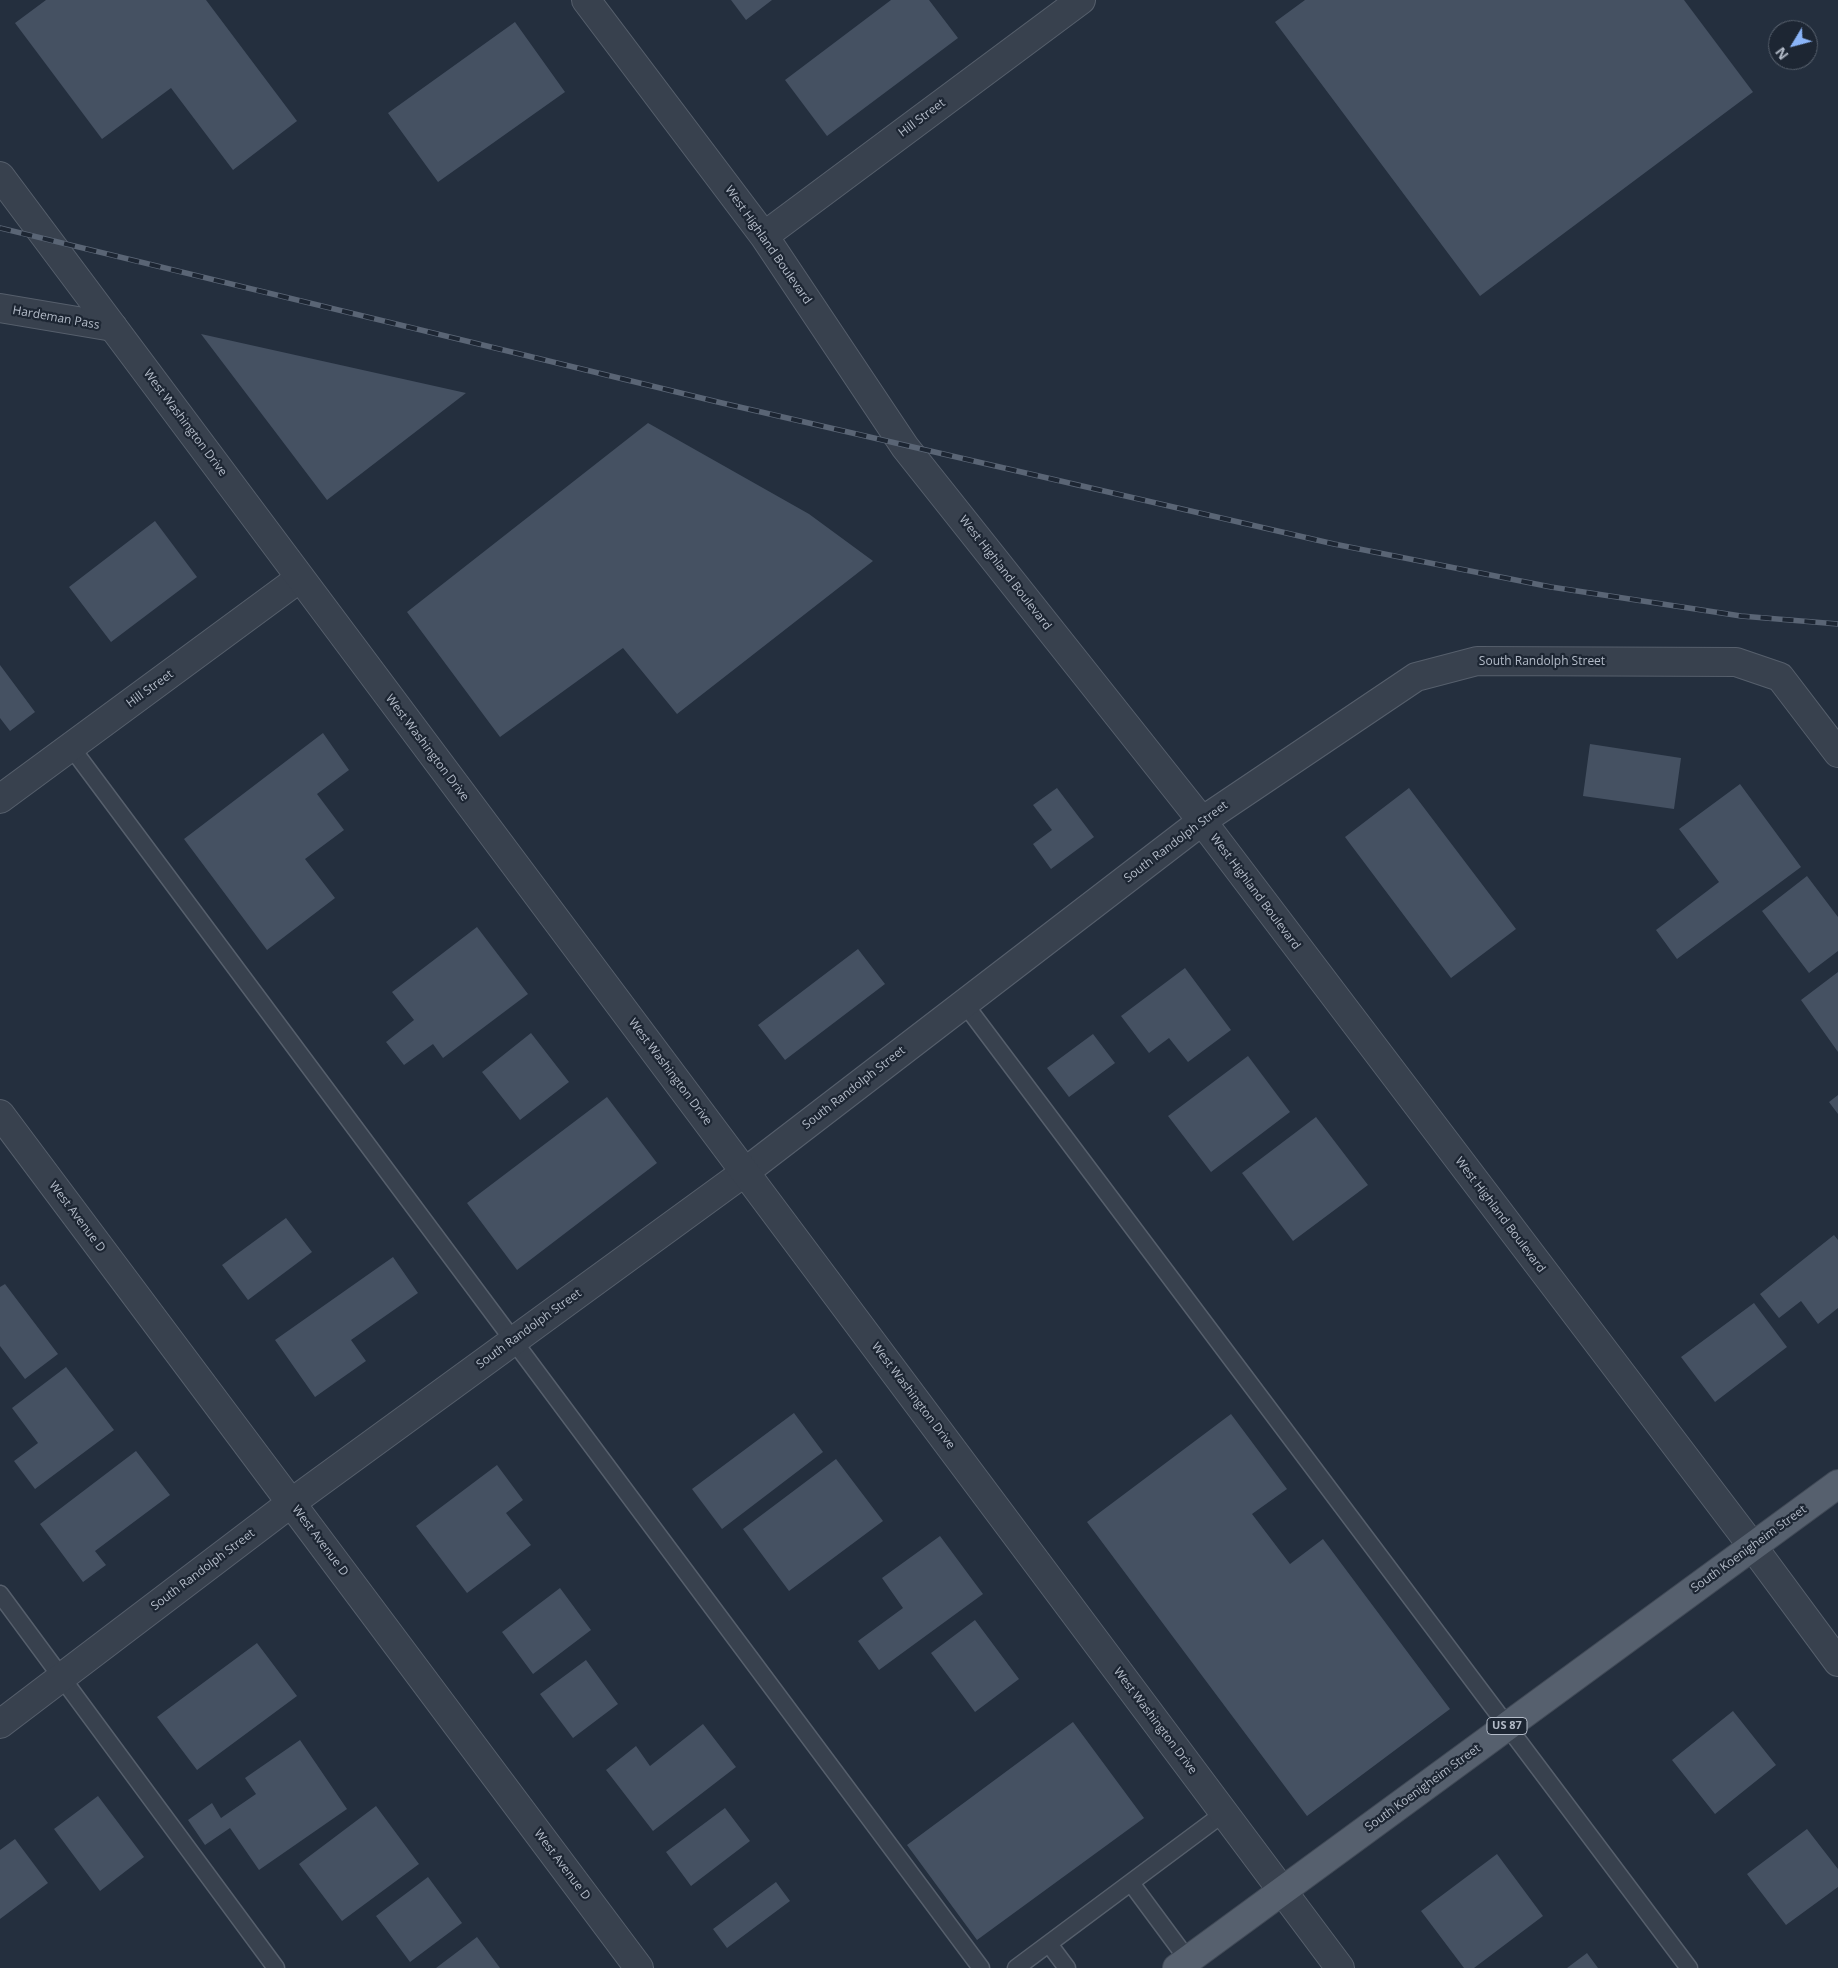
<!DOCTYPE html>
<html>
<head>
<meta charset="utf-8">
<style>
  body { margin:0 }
  #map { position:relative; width:1838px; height:1968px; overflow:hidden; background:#242f3e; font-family:"Open Sans",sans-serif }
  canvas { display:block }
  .north { position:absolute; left:1768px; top:20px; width:50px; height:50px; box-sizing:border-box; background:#1d2633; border:1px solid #59626f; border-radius:50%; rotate:233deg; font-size:14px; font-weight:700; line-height:20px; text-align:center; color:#b4bcc9 }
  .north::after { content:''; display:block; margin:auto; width:18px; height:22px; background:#8ab4f8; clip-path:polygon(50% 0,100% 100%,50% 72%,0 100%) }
</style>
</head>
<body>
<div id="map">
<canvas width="1838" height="1968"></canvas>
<div class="north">N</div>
</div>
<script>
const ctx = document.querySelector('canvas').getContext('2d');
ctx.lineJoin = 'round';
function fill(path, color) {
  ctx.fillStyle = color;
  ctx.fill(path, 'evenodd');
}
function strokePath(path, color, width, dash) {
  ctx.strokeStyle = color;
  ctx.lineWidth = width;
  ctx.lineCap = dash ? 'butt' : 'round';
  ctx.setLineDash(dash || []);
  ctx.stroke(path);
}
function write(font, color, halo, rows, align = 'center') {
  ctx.font = font + ' "Open Sans",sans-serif';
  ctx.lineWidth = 4.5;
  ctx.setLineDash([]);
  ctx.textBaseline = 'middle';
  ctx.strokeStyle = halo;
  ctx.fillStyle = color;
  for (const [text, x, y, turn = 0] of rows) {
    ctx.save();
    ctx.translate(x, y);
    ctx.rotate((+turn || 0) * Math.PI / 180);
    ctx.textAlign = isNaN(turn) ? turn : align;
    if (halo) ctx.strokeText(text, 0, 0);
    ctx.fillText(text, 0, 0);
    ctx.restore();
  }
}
const building = new Path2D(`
  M46,0H206L297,121L233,170L171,88L102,139L15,23Z
  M731,0H772L746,20Z
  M891,0H929L958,38L827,136L785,80Z
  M1305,0H1684L1753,92L1480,296L1275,22Z
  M515,22L565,92L438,182L388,113Z
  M201,334L466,393L327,500Z
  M648,423L809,514L873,561L677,714L623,648L500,737L407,612Z
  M155,521L197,577L111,642L69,587Z
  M0,665L35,712L10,731L0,718Z
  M323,733L349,770L317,794L344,830L305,859L335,898L267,950L184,839Z
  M1590,744L1681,758L1674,809L1583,796Z
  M1740,784L1801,867L1677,959L1656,930L1719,882L1679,829Z
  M1057,788L1094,837L1051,869L1033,844L1052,830L1033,805Z
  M1409,788L1516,929L1451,978L1345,837Z
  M1807,876L1838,917V951L1809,973L1762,911Z
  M477,927L528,994L443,1058L433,1044L404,1065L386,1042L414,1020L392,992Z
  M858,949L885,984L785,1060L758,1025Z
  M1185,968L1231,1030L1188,1062L1169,1038L1149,1053L1121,1016Z
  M1838,972V1052L1801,1000Z
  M531,1033L569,1082L520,1120L482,1072Z
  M1093,1034L1115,1063L1069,1097L1047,1068Z
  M1248,1056L1290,1112L1211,1172L1168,1116Z
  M1838,1095V1114L1829,1102Z
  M607,1097L657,1163L517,1270L467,1203Z
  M1316,1117L1368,1185L1293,1241L1242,1173Z
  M286,1218L312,1252L248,1300L222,1265Z
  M1834,1235L1838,1240V1308L1818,1324L1801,1301L1779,1318L1760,1294Z
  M393,1257L418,1293L351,1340L366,1361L315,1397L275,1340Z
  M5,1284L58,1354L25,1379L0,1346V1287Z
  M1754,1303L1787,1347L1715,1402L1681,1357Z
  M66,1367L114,1430L35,1489L14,1461L38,1443L12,1408Z
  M794,1413L823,1452L722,1529L692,1489Z
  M1231,1414L1287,1489L1252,1514L1290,1564L1323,1539L1450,1709L1307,1816L1087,1522Z
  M136,1451L170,1495L95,1551L106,1565L83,1582L40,1524Z
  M836,1459L883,1521L789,1591L743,1529Z
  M497,1465L523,1500L506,1513L531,1545L467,1593L416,1526Z
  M940,1536L983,1594L879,1670L858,1641L903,1608L882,1578Z
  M560,1588L591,1630L533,1674L502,1632Z
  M975,1620L1019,1679L975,1712L931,1653Z
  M257,1643L297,1696L197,1770L157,1717Z
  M586,1660L618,1704L573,1738L540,1694Z
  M1733,1711L1776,1765L1715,1814L1672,1760Z
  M1073,1722L1144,1818L977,1940L907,1845Z
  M703,1724L736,1767L653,1831L606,1770L636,1746L650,1766Z
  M300,1740L347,1809L259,1870L230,1828L205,1845L188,1820L212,1803L221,1818L256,1794L245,1778Z
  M98,1796L144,1857L100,1891L54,1829Z
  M376,1806L419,1864L342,1921L299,1864Z
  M725,1808L750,1841L691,1886L666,1852Z
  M1807,1829L1838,1869V1887L1786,1925L1747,1874Z
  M15,1839L48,1883L0,1919V1850Z
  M1497,1854L1543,1916L1474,1968H1464L1421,1911Z
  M428,1877L462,1923L410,1962L376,1916Z
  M776,1882L790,1901L727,1948L713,1929Z
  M477,1937L500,1968H436Z
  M1587,1953L1598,1968H1567Z`);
const service = new Path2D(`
  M71,747L981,1968
  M964,1003L1689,1968
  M0,1594L276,1968
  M1131,1883L1188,1960
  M1049,1944L1067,1968
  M1016,1968L1224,1813`);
const minor = new Path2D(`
  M586,0L764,236L905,447L1202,821L1753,1547L1838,1662
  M764,236L1081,0
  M0,308L113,327
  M0,799L300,578
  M0,1114L639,1968
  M0,1724L291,1503L745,1172L1202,821L1416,677L1477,661L1736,662L1780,677L1838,753`);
const tertiary = new Path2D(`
  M0,176L1340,1968`);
const primary = new Path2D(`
  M1177,1968L1838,1484`);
const rail = new Path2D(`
  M0,228L722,403L1334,544L1551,587L1741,616L1838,624`);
const shields = [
  [1507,1726,40]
];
const shieldNames = [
  ["US 87",1507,1726]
];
const streetNames = [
  ["Hill Street",922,118,-37],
  ["West Highland Boulevard",768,245,55],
  ["Hardeman Pass",56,318,10],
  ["West Washington Drive",185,423,53],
  ["West Highland Boulevard",1005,573,52],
  ["South Randolph Street",1542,662],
  ["Hill Street",150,689,-36],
  ["West Washington Drive",427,748,53],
  ["South Randolph Street",1176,842,-37],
  ["West Highland Boulevard",1255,892,53],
  ["West Washington Drive",670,1072,53],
  ["South Randolph Street",854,1088,-38],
  ["West Highland Boulevard",1500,1215,53],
  ["West Avenue D",77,1217,53],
  ["South Randolph Street",529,1329,-36],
  ["West Washington Drive",913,1396,53],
  ["West Avenue D",320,1541,53],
  ["South Koenigheim Street",1749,1549,-36],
  ["South Randolph Street",203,1570,-37],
  ["West Washington Drive",1155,1721,53],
  ["South Koenigheim Street",1423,1788,-36],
  ["West Avenue D",562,1865,53]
];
fill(building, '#455162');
strokePath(service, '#565f6c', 19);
strokePath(minor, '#565f6c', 30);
strokePath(tertiary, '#565f6c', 30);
strokePath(primary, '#414a57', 30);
strokePath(service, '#38414e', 16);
strokePath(minor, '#38414e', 28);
strokePath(tertiary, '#38414e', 28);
strokePath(primary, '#56606e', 28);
strokePath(rail, '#5a6575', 5.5);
strokePath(rail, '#1d2633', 4, [11]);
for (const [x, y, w] of shields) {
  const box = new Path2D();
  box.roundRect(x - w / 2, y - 8.5, w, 17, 4);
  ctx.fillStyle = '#1d2633';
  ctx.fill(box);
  strokePath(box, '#b4bcc9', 1);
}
write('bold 11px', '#b4bcc9', null, shieldNames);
write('12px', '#b4bcc9', '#1d2633', streetNames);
</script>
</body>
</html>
